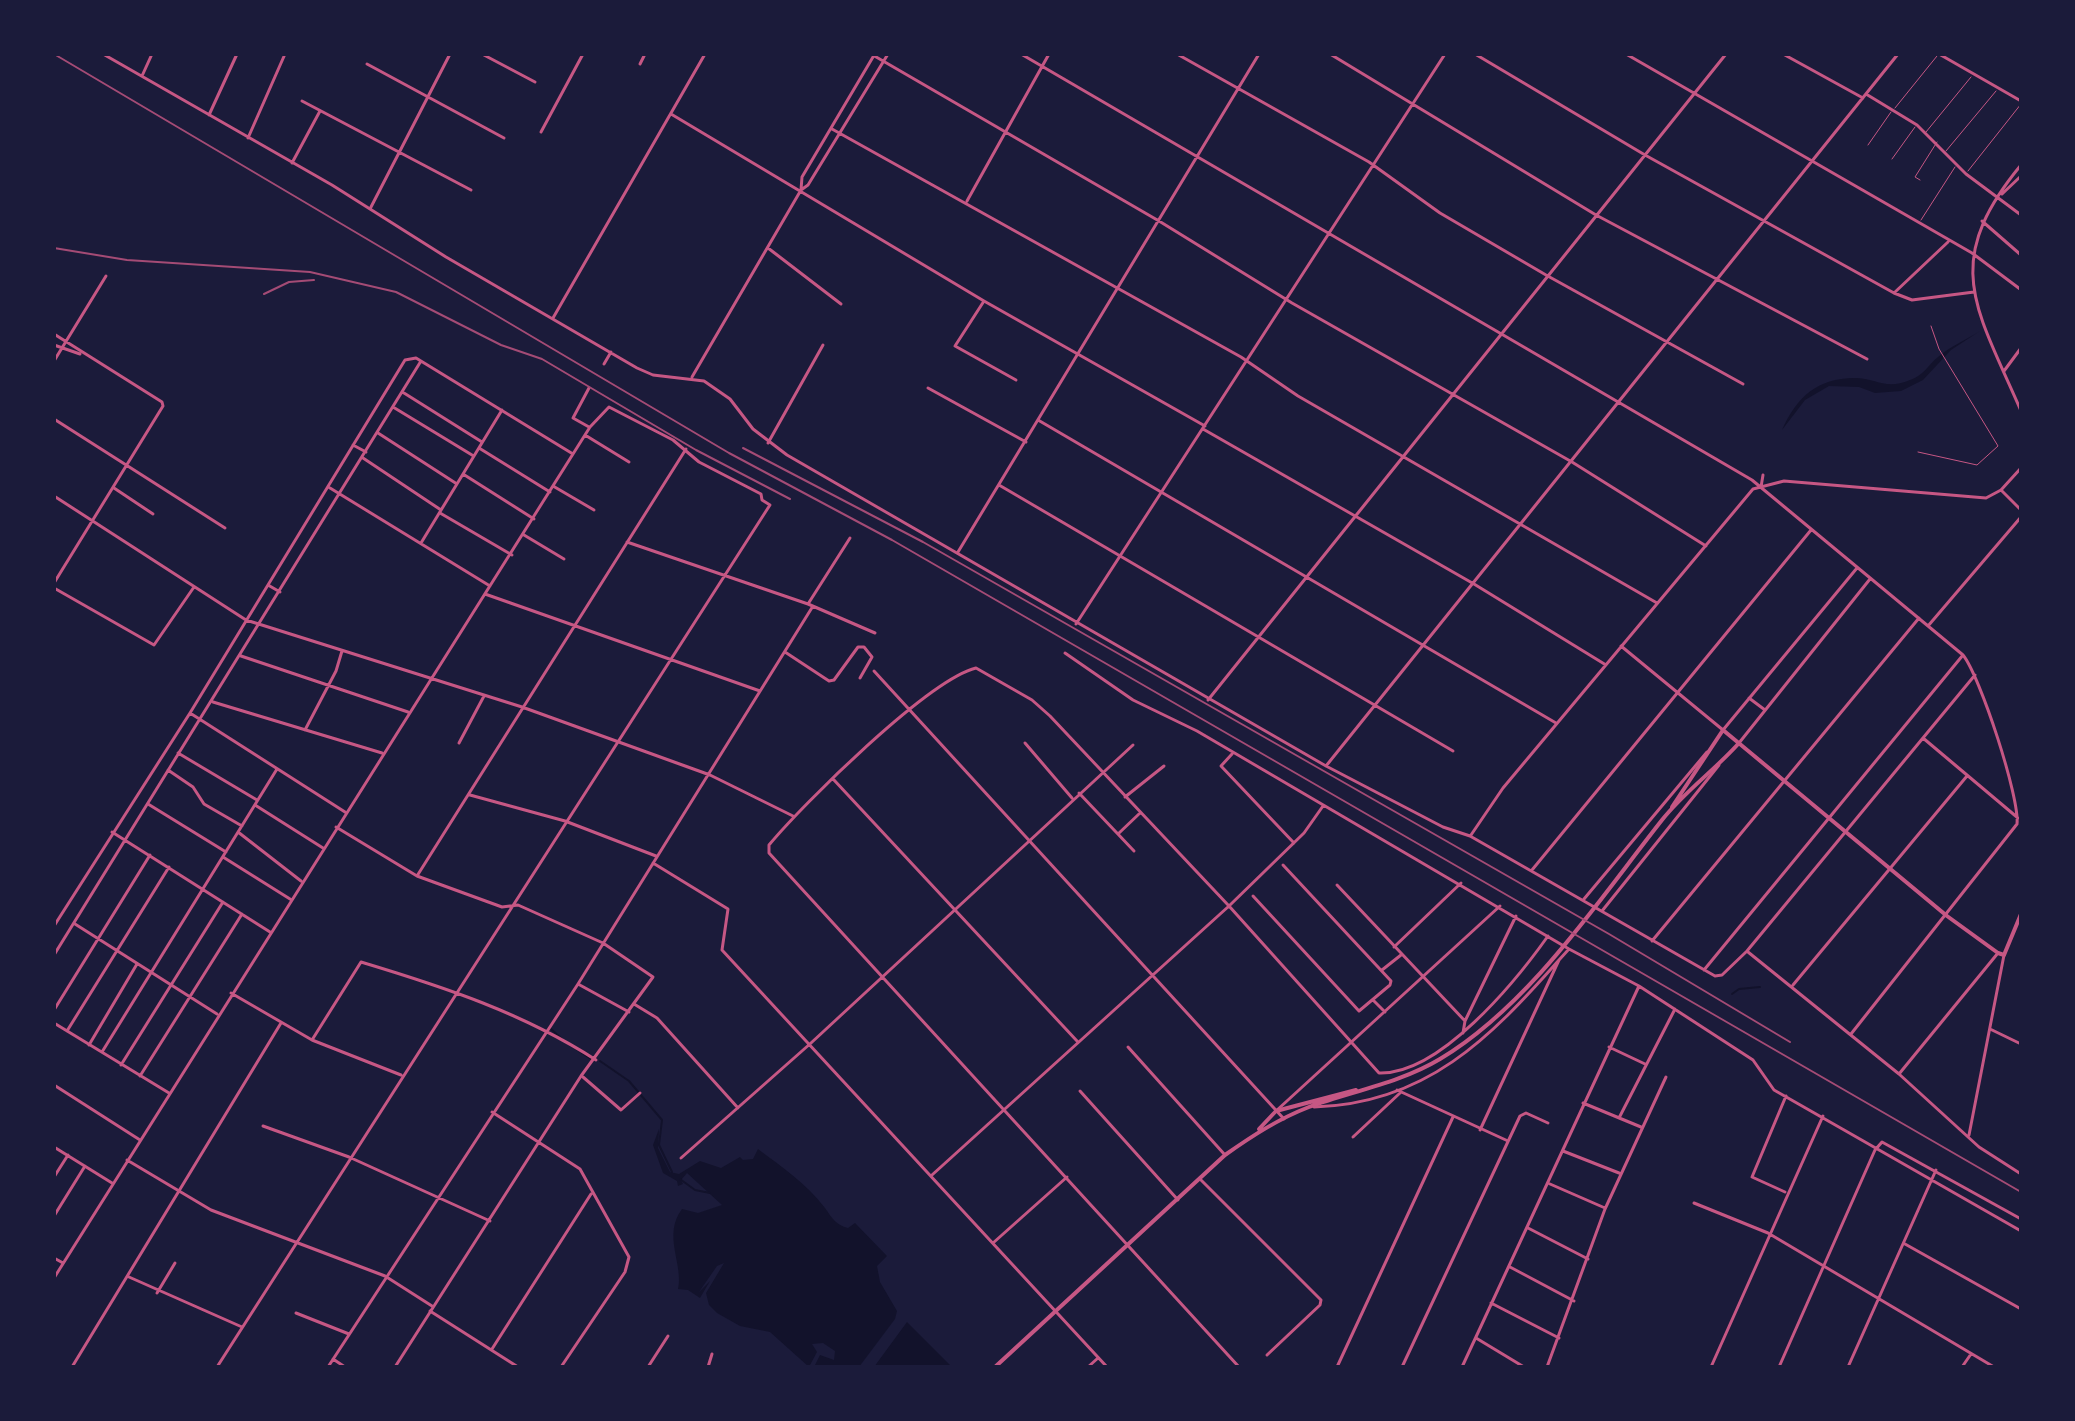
<!DOCTYPE html>
<html>
<head>
<meta charset="utf-8">
<style>
  body { margin:0 }
  #map { position:relative; width:2075px; height:1421px; overflow:hidden; background:#1b1b3a; font-family:"Sofia Sans Condensed",sans-serif }
  canvas { display:block }
  .frame { position:absolute; inset:0; border:56px solid #1b1b3a; pointer-events:none }
</style>
</head>
<body>
<div id="map">
<canvas width="2075" height="1421"></canvas>
<div class="frame"></div>
</div>
<script>
const ctx = document.querySelector('canvas').getContext('2d');
ctx.lineJoin = 'round';
function fill(path, color) {
  ctx.fillStyle = color;
  ctx.fill(path, 'evenodd');
}
function strokePath(path, color, width, dash) {
  ctx.strokeStyle = color;
  ctx.lineWidth = width;
  ctx.lineCap = dash ? 'butt' : 'round';
  ctx.setLineDash(dash || []);
  ctx.stroke(path);
}
const water = new Path2D(`
  M1980,331L1951,350L1923,380L1901,391L1875,393L1859,387L1829,386L1805,400L1782,430C1797,396 1819,377 1857,378C1877,379 1886,390 1910,380C1924,375 1928,365 1938,357C1951,346 1966,340 1980,331Z
  M659,1129L658,1148L670,1172L679,1174L700,1161L721,1168L740,1157L743,1160L753,1159L758,1149C783,1168 805,1182 825,1208C832,1218 836,1225 848,1228L855,1223L887,1256L877,1266L880,1282L897,1311L895,1319L859,1367H814L820,1355L834,1360L835,1351L823,1343L812,1344L817,1352L809,1367L770,1332L740,1326L717,1313L709,1305L706,1293L724,1263L717,1266L699,1292L710,1281L700,1298L688,1290L678,1289C684,1265 662,1235 682,1209L698,1213L722,1205L687,1173L681,1180L683,1184L678,1186L677,1181L663,1173L653,1145Z
  M907,1322L952,1367H874Z`);
const stream = new Path2D(`
  M1732,994L1739,989L1760,987
  M551,1029L562,1039
  M567,1043L591,1059
  M600,1061L629,1081L662,1120L659,1145L672,1172
  M680,1179L695,1190L710,1193`);
const service = new Path2D(`
  M1895,108L1937,56
  M1926,132L1971,77
  M1868,145L1891,112
  M1946,151L1996,91
  M1892,159L1915,127
  M1968,171L2021,104
  M1920,180L1915,177L1937,142
  M1921,220L1955,167
  M1918,452L1977,465L1998,446L1939,349L1931,326`);
const minor = new Path2D(`
  M103,54L332,185L446,257L637,368L653,375L704,381L730,399L753,429L787,455L1326,766L1443,827L1470,836L1715,976L1722,975L1747,951L1975,675
  M482,54L535,82
  M871,54L1159,221L1292,303L1572,462L1706,546
  M1021,54L1752,480L1963,655C1980,676 2020,798 2017,824L1851,1034
  M1177,54L1369,162L1440,213L1546,275L1743,384
  M1330,54L1596,215L1867,359
  M1475,54L1645,155L1894,293L1912,300L1974,292
  M1626,54L1972,253L2020,289
  M1783,54L1863,98
  M1939,54L2021,101
  M367,64L504,138
  M640,64L645,54
  M142,76L152,54
  M1866,94L1917,125L1966,174L2021,215
  M302,101L471,190
  M671,114L984,301L1205,426
  M209,115L237,54
  M832,129L1241,357L1298,396L1657,603
  M541,132L583,54
  M248,138L285,54
  M292,163L320,111
  M2021,165C1940,263 1976,307 2021,411
  M801,190L802,177L873,57
  M2002,194L2021,176
  M967,201L1049,54
  M371,207L450,54
  M1982,221L2021,255
  M768,248L841,304
  M1894,293L1948,242
  M984,301L955,346L1016,380
  M553,318L705,54
  M54,334L162,402L163,406L54,583
  M54,345L80,354
  M54,361L106,276
  M604,364L611,352
  M2004,371L2021,348
  M692,377L801,190L808,185L888,54
  M928,388L1026,442
  M404,393L482,442
  M393,407L472,455
  M54,419L225,528
  M1038,420L1556,723
  M589,427L573,418L589,388
  M1203,429L1474,584L1606,665
  M378,433L457,484
  M585,435L629,462
  M768,443L823,345
  M353,445L366,452
  M479,448L550,492
  M363,458L441,510
  M463,474L534,519
  M999,485L1453,751
  M553,486L594,510
  M1761,487L1763,475
  M114,488L153,514
  M330,488L490,586
  M2001,490L2021,510
  M54,496L246,620L522,707L710,775L793,816
  M440,513L512,555
  M524,535L564,559
  M627,542L808,604L875,633
  M421,543L502,410
  M958,552L1259,54
  M268,585L280,592
  M54,588L154,645L194,587
  M485,594L760,691
  M808,604L850,538
  M1076,624L1445,54
  M1928,626L2021,517
  M1621,646L1723,730L1857,568
  M785,652L829,681L834,680L858,647H864L872,657L860,678
  M1065,653L1133,700L1197,731L1569,949L1639,986L1753,1060L1774,1090L2021,1231
  M241,656L408,712
  M874,671L1284,1119
  M1749,698L1765,710
  M1208,700L1726,54
  M213,702L382,753
  M190,713L345,812
  M305,730L336,671L342,651
  M1923,738L2018,818
  M459,743L484,696
  M1025,743L1072,798
  M1739,743L1870,579
  M178,753L257,800
  M1232,754L1221,766L1294,843
  M1326,766L1898,54
  M168,770L193,787L204,804L242,826
  M834,780L1077,1041
  M1079,793L1134,851
  M470,795L565,821L656,856
  M1125,797L1164,766
  M148,804L226,852
  M255,805L323,848
  M336,827L417,876L502,907L518,905L603,943L653,977L581,1076L395,1367
  M112,832L270,932
  M238,832L301,881
  M1118,834L1140,813
  M1471,835L1503,788L1753,489L1784,481L1986,498L2001,490L2021,468
  M223,857L290,899
  M653,863L728,909L722,950L1107,1367
  M1532,870L1811,530
  M417,876L686,449
  M1337,885L1465,1021
  M1253,896L1359,1011L1390,985L1391,981L1283,865
  M1584,899L1707,752
  M1602,911L1719,765
  M75,924L217,1014
  M54,926L190,713L405,360L416,358L573,454
  M1652,941L1919,618
  M1394,947L1461,883
  M1748,952L1899,1074L1979,1147L2021,1174
  M54,955L421,361
  M1382,970L1401,955
  M1704,970L1963,655
  M578,984L629,1012
  M1793,985L1967,776
  M231,993L312,1040L401,1075
  M1373,1000L1385,1012
  M634,1004L657,1018L738,1108
  M54,1010L150,855
  M54,1023L169,1093
  M1990,1029L2021,1044
  M67,1031L169,867
  M1463,1033L1465,1021L1516,916
  M312,1040L361,962C444,987 523,1013 596,1060
  M89,1045L137,964
  M1128,1047L1225,1155
  M1609,1047L1645,1064
  M102,1052L277,769
  M121,1065L223,902
  M1899,1074L1998,953
  M140,1076L242,914
  M583,1077L621,1110L640,1093
  M54,1085L140,1140
  M1397,1090L1508,1141
  M1080,1091L1178,1200
  M1583,1103L1641,1127
  M1314,1107C1426,1104 1490,1038 1559,960
  M1276,1111L1500,906
  M492,1112L580,1169L629,1257L625,1272L561,1367
  M1619,1118L1675,1009
  M263,1126L349,1157L490,1221
  M1480,1130L1559,960L1569,949
  M1969,1135L2004,955
  M1353,1137L1400,1093
  M54,1147L112,1183
  M1563,1151L1619,1173
  M681,1158L811,1043L1133,745
  M127,1160L211,1210L385,1276L432,1306
  M932,1175L1229,906L1304,833L1323,806
  M54,1177L68,1155
  M1200,1179L1321,1300L1320,1305L1267,1355
  M1550,1184L1605,1208
  M1785,1192L1752,1177L1786,1096
  M1694,1203L1768,1233L1994,1367
  M54,1216L85,1166
  M1528,1228L1588,1259
  M993,1243L1067,1177
  M1905,1244L2021,1309
  M54,1258L63,1263
  M1510,1267L1574,1301
  M129,1277L242,1327
  M54,1278L590,427L609,407L673,440L699,462L761,494L762,500L770,505L768,508L217,1367
  M157,1293L175,1263
  M1491,1303L1559,1338
  M430,1311L518,1367
  M296,1313L349,1334
  M1476,1338L1524,1367
  M492,1349L591,1194
  M333,1359L345,1367
  M72,1367L281,1023
  M328,1367L578,984L813,606
  M648,1367L668,1336
  M708,1367L712,1354
  M1088,1367L1098,1358
  M1239,1367L769,853V845C803,804 928,680 976,668L1032,700L1050,716L1229,906L1379,1073C1440,1075 1516,981 1548,936
  M1337,1367L1453,1117
  M1402,1367L1520,1116L1526,1113L1548,1123
  M1462,1367L1639,986
  M1547,1367L1605,1209L1666,1077
  M1711,1367L1823,1116
  M1779,1367L1875,1150L1882,1142L2021,1219
  M1848,1367L1936,1170
  M1962,1367L1971,1354`);
const tertiary = new Path2D(`
  M1672,807L1723,730L1947,916L1998,953L2004,955L2021,914
  M1259,1129L1276,1111L1356,1090
  M995,1367L1225,1155C1252,1136 1278,1119 1309,1107C1353,1091 1400,1083 1440,1059C1530,1005 1598,901 1662,820C1685,791 1715,770 1739,743`);
const rail = new Path2D(`
  M54,54L729,453L892,540L2021,1192
  M54,248L127,260L310,272L396,292L501,345L542,359L696,450L790,499
  M264,294L289,282L314,280
  M743,448L923,542L1609,934L1790,1042`);
fill(water, '#12122b');
strokePath(stream, '#12122b', 2);
strokePath(service, '#c65784', 1);
strokePath(minor, '#c65784', 3);
strokePath(tertiary, '#c65784', 4);
strokePath(rail, '#a44b75', 2);
</script>
</body>
</html>
